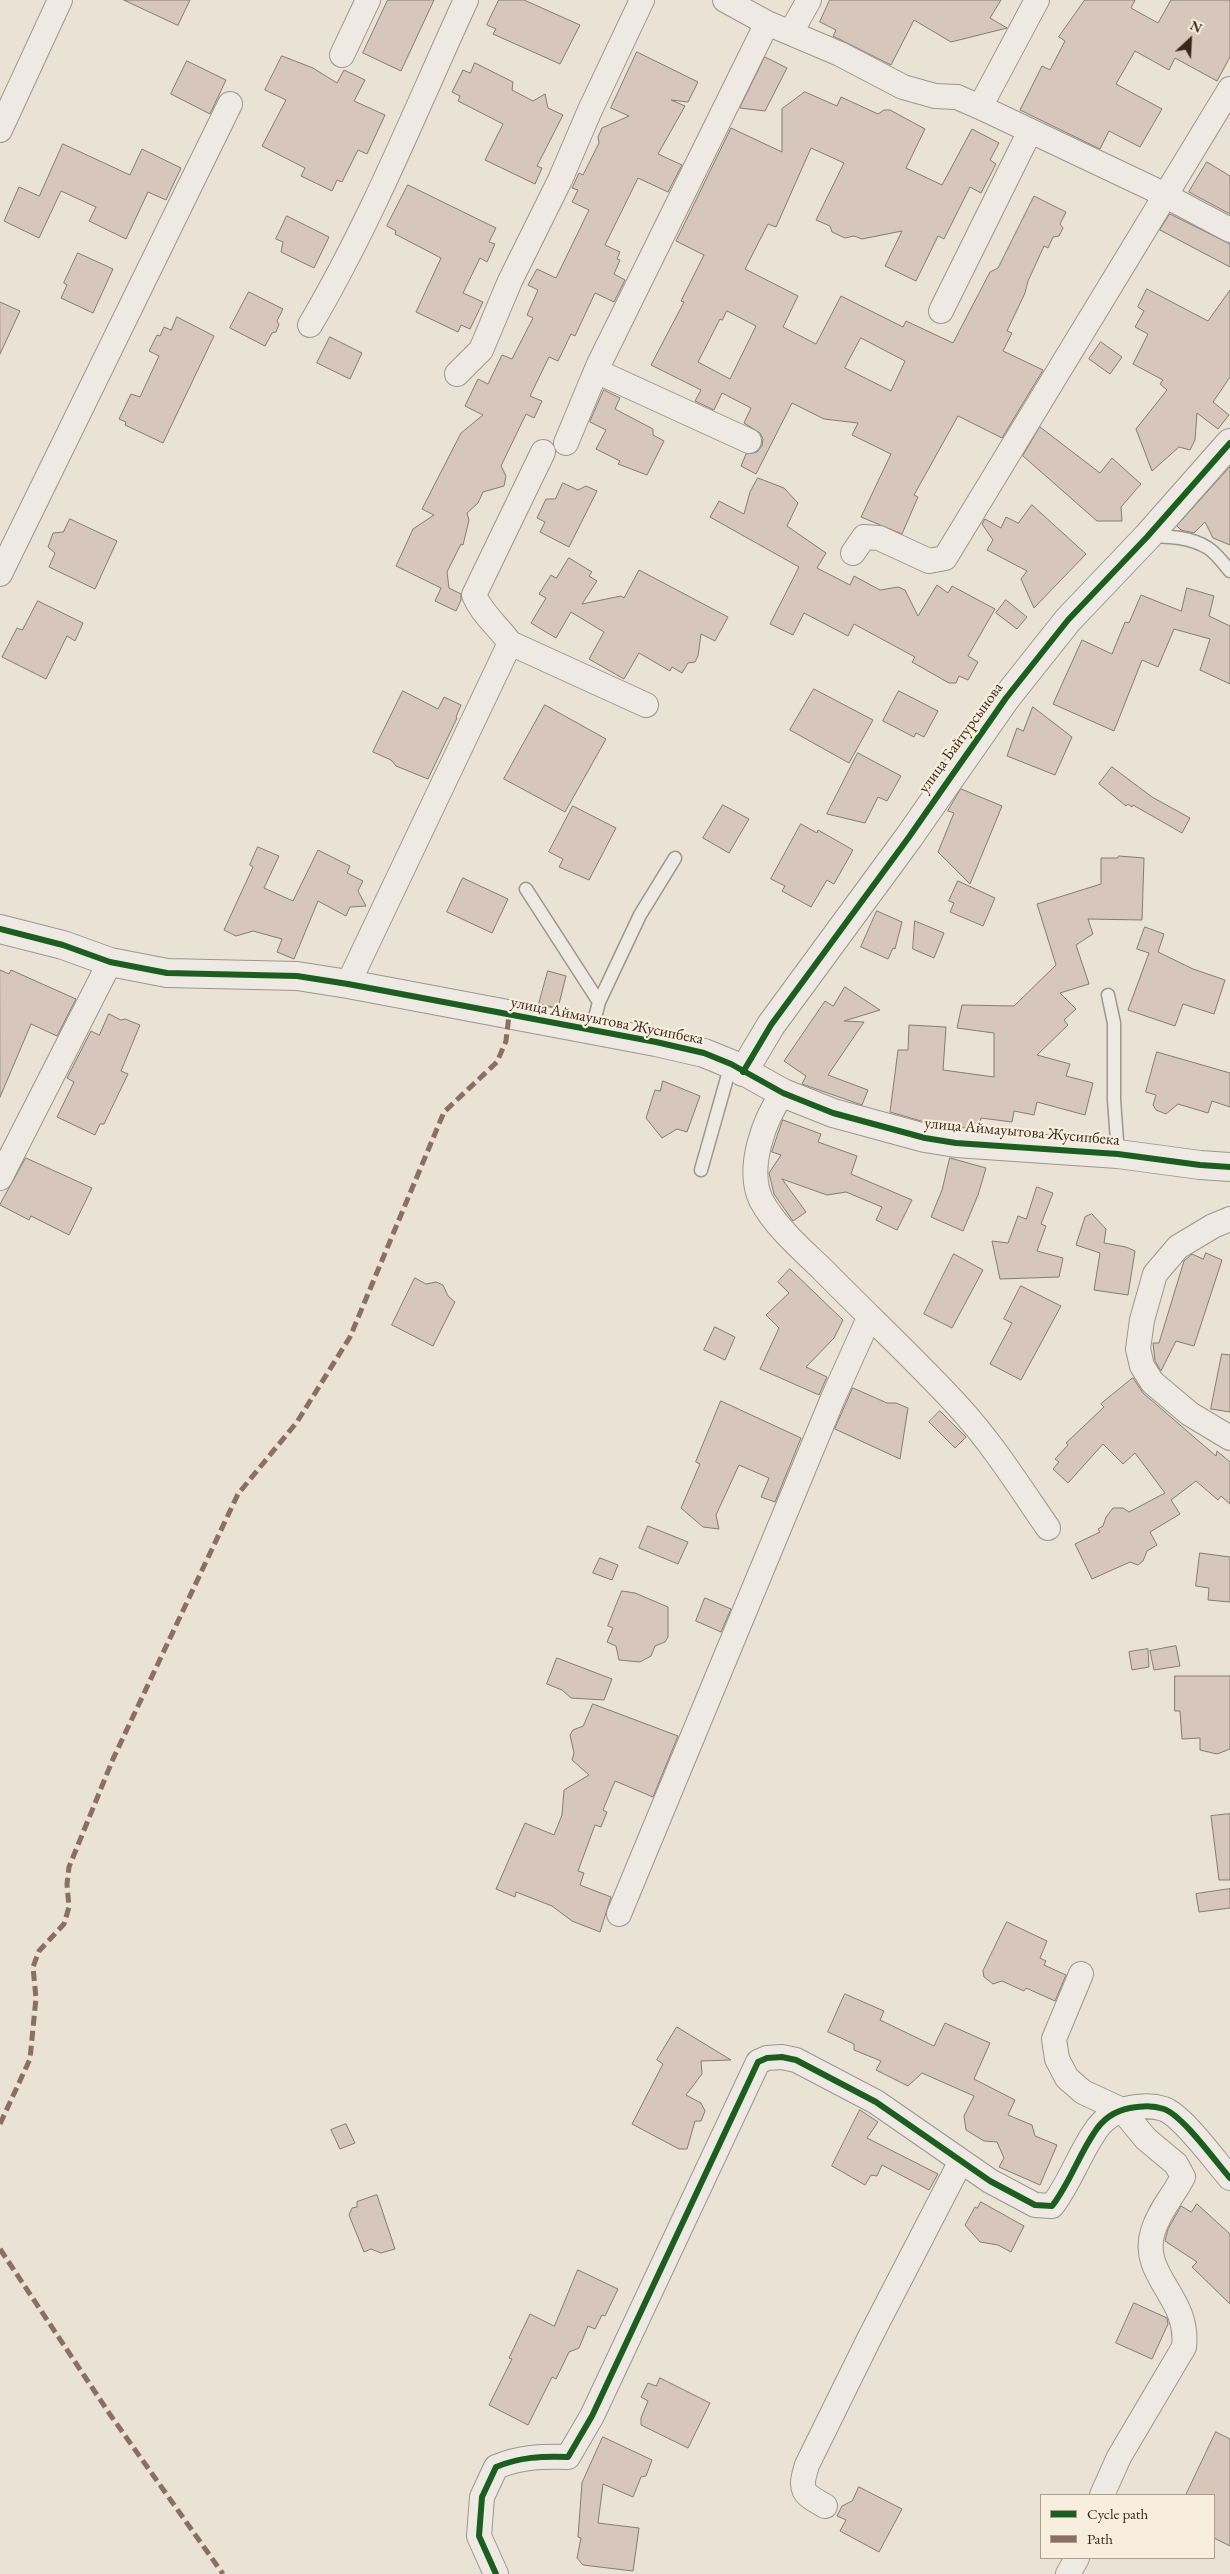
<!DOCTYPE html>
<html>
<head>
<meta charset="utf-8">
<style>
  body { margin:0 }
  #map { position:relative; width:1230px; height:2574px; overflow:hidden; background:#eae2d5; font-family:"EB Garamond",serif }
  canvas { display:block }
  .legend { position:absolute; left:1040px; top:2494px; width:175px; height:65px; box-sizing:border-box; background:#f7eede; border:1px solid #ab9e90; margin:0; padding:6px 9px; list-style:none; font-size:15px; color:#38271b }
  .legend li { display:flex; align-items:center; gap:10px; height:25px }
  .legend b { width:25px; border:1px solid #ab9e90 }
  .north { position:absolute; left:1165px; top:15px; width:50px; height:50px; -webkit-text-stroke:4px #f7eede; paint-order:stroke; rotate:25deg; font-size:14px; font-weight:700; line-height:20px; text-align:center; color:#38271b }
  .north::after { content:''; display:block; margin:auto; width:18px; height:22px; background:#38271b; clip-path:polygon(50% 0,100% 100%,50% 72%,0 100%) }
</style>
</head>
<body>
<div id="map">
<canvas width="1230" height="2574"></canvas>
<ul class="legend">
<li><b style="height:6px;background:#1b5e20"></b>Cycle path</li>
<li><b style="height:6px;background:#8d6e63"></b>Path</li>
</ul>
<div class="north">N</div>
</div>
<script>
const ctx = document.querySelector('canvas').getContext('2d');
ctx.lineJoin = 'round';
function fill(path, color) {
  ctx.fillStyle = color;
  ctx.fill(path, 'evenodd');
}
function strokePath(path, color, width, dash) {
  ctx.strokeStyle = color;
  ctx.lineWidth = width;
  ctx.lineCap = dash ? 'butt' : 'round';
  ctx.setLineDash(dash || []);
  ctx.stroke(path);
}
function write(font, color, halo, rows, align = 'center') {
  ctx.font = font + ' "EB Garamond",serif';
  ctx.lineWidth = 4.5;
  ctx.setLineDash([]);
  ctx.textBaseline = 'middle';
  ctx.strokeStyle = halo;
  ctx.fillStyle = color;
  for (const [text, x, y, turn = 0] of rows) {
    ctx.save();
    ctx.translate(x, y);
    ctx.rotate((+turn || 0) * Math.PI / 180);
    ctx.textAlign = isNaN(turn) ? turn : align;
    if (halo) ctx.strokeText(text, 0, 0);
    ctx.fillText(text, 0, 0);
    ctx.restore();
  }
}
const building = new Path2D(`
  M124,0H190L178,25Z
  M388,0H434L401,71L363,53Z
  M499,0H524L580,25L560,64L493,34L496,29L487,25Z
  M830,0H1001L990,18L1007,28L951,42L914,20L891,65L833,36L836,30L820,22Z
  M1085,0H1135L1131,8L1158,23L1171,0H1230V57L1217,81L1175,58L1169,70L1135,51L1116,84L1162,109L1140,147L1109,131L1100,149L1020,110L1042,66L1050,70L1065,41L1059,37Z
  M637,52L698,82L688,102L671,100L685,106L658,154L682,165L668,192L638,178L605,245L620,252L617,259L620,260L614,274L625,280L614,302L595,293L575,336L571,334L558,361L549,357L530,396L542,401L534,418L526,414L501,466L506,476L504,486L483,492L478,503L467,513L469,520L463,545L461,544L447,572L449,588L461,594V600L456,611L435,601L441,588L396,566L413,529L434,515L422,509L461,433L483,415L465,406L478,379L488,384L502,355L512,359L533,318L527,315L538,290L528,285L537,269L556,278L589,210L572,202L578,190L572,188L579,173L583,175L599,143L598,137L602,128L629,116L611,108Z
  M282,56L313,68L337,83L344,70L365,80L354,101L385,115L367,154L358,150L342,182L337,180L332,191L301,176L305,168L262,146L286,100L265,90Z
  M765,57L787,68L765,111L740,108Z
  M187,61L226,80L210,114L171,94Z
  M475,63L513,82L512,90L533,101L545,94L548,108L563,115L537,166L542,168L535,184L485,160L503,124L458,101L460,96L452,92L463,70L470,73Z
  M805,92L837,106L841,97L878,114L884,110H890L925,129L906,168L942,185L972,129L999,143L990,160L996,164L981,193L970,187L944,239L938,236L916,281L885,266L902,231L862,239L854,236L845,238L832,232L830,226L816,220L844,163L811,148L776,227L768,224L745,269L798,296L783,327L816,344L841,296L903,327L906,321L953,343L990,272L998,268L1034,196L1066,212L1060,224L1063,228L1059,236L1053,237L1048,248L1044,246L1028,281L1025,293L1007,331L1012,333L1003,351L1043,370L1002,438L958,416L914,495L918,497L902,534L861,517L891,454L852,435L858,423L824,419L792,403L756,474L741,466L746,454L757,452L762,446L763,439L760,433L744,423L751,408L722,393L714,410L695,401L701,390L651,365L684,302L681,301L704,255L676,241L731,128L782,152V109ZM727,311L756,326L730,379L698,362L720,319L722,320ZM861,338L905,361L891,391L845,368Z
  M63,144L130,175L142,149L181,168L166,200L148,192L126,239L89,221L96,207L61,191L39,238L4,221L19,187L39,196Z
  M1207,162L1230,176V214L1189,192Z
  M408,185L496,228L489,242L495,244L487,262L480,258L463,293L483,302L470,329L461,325L458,332L416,312L441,258L395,234L396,231L387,226Z
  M1170,214L1230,244V267L1160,230Z
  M287,216L329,237L314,268L281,252L283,242L276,239Z
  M78,253L113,269L93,313L61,298L67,285L64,283Z
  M1147,289L1208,321L1230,290V377L1213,402L1229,415L1218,429L1197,413L1195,440L1190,450L1179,447L1152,471L1136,429L1167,390L1160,384L1163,380L1133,364L1148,334L1135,327L1144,311L1138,307Z
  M249,292L283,309L277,321L279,324L276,332L272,333L265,346L230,328Z
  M0,302L20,311L0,354Z
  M177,317L214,336L163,443L125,425L126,422L119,419L131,394L140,397L159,356L149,351L157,335L160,336L164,327L171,330Z
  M330,337L362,353L350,379L317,363Z
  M1101,342L1122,357L1110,374L1089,359Z
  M604,390L620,398L615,409L653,429V435L664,441L647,475L618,464L620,461L596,449L606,430L590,422Z
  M1040,427L1100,473L1112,458L1141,484L1121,507L1122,521H1097L1023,456Z
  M1230,467V545L1213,538L1205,522L1194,533L1181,530L1177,526Z
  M758,478L784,488L798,503L787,526L826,553L817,568L850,585L854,576L880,590L898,587L905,590L918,616L937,585L948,593L952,586L995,609L968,656L978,662L968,680L959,676L956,683H949L912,662L915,657L854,624L848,636L804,613L793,635L770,624L799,567L710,517L719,501L744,514L750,492Z
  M563,483L578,490L586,486L597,491L569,547L540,532L545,522L537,518L546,499H555Z
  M1032,505L1086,554L1034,608L1021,579L1027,571L987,550L993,540L982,524L985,519L1001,528L1006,517L1018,523Z
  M70,519L117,541L95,589L49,567L55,553L48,547L53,533L63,532Z
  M569,558L592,572L589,576L597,581L582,604L621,596L624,598L639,570L728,617L715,641L701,634L698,656L695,662L688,663L682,673L672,667L670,671L639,653L624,679L589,659L604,632L599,629L571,612L556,638L531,623L546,598L539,594L551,575L556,578Z
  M1187,588L1214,596L1209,616L1230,626V684L1200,670L1210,639L1174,629L1158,667L1142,660L1114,731L1053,704L1082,640L1112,654L1125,622L1129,623L1141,595L1181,611Z
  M1006,600L1027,617L1017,629L996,613Z
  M38,601L83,623L75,641L67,636L46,679L2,657L17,628L22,630Z
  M814,689L873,720L849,763L790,730Z
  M403,691L438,709L444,697L461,705L456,717L457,718L428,779L396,766L391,760L373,752Z
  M899,691L938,711L924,737L916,733L914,737L883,721Z
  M545,705L606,739L565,812L504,779Z
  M1033,707L1072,737L1055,775L1007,756L1017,728L1023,731Z
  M858,753L901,776L887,801L878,797L865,823L827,814Z
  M1112,767L1152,797L1190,818L1182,833L1133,805L1132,807L1128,804L1126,806L1099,784Z
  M961,789L1002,806L970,884L938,852L954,813L948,811Z
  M723,805L749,819L729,853L703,838Z
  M573,806L616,828L589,880L559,867L563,859L549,852Z
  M801,824L817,833L818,830L853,850L834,884L827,880L811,907L782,891L785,886L771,879Z
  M258,847L279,856L264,888L293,901L318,850L350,866L347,873L363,881L358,891L366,906L350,907L346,916L318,901L294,959L277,952L282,939L253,931L236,936L224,930L253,867L250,865Z
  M1119,856L1144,858L1142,920L1088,919L1093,934L1076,945L1089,984L1060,993L1076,1009L1064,1020L1068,1025L1037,1055L1070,1064L1066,1076L1093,1083L1085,1115L1037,1102L1034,1115L1014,1111L1012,1122L981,1118L979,1129L928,1123L890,1112L898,1050H908L909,1025L946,1027L943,1070L994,1077V1033L957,1028L962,1005L1014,1006L1056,965L1037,904L1101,884V858H1117Z
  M463,878L508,899L492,933L447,912Z
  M958,881L995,898L983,926L950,912L954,903L949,901Z
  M877,911L902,922L895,949L893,948L888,959L861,947Z
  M915,921L944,933L934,958L913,949Z
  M1145,927L1164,934L1158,952L1193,969L1225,980L1214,1014L1183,1004L1175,1026L1128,1010L1149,953L1137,949Z
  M0,970L9,974L11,970L76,999L57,1036L31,1024L0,1097Z
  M548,971L566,976L558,1008L539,1004Z
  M845,987L880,1010L844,1021L864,1022L828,1075L868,1090L862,1105L802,1084L806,1076L784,1061L825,1001L833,1006Z
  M109,1014L121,1020L125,1019L140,1025L121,1071L128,1074L104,1124H100L95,1135L57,1117L74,1082L67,1078L91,1031L99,1035Z
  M1157,1052L1230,1073V1107L1212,1101L1208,1113L1178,1104L1166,1114L1156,1110L1153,1105L1156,1095L1146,1092Z
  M663,1081L700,1096L687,1132L677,1129L662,1138L646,1118L655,1090L660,1091Z
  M783,1120L821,1134L818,1142L857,1156L851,1174L912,1200L897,1230L876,1220L882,1207L846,1192L827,1195L782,1179L806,1212L793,1221L774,1194L769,1173L781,1155L772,1152Z
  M26,1158L92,1188L69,1235L31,1216L29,1220L0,1205Z
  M950,1158L986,1168L978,1195L963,1231L931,1217L942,1190Z
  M1037,1187L1053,1193L1041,1224L1046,1226L1037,1251L1063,1258L1059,1277L1000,1279L992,1241L1008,1243L1018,1216L1026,1219Z
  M1092,1214L1106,1229L1104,1243L1126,1247L1135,1251L1128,1295L1094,1290L1100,1253L1076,1245L1085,1217Z
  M1206,1253L1222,1260L1194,1346L1176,1341L1161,1371L1155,1361L1153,1343H1159L1184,1261L1192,1254L1203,1259Z
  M954,1254L983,1270L952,1328L924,1314Z
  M790,1269L843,1320L834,1338L806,1367L827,1377L819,1395L760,1369L779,1328L766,1315L789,1293L778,1282Z
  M415,1278L426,1284L436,1282L443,1285L448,1296L455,1302L433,1346L392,1325Z
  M1021,1286L1061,1306L1021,1380L990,1364L1012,1323L1004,1319Z
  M715,1327L735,1337L725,1360L704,1350Z
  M1222,1354L1230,1355V1412L1211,1409Z
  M1133,1378L1143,1393L1187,1431L1216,1456L1217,1451L1230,1462V1504L1221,1496L1218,1500L1196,1481L1171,1500L1180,1514L1150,1532L1157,1545L1147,1551L1143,1561L1138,1565L1130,1562L1092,1579L1075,1544L1100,1532L1098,1529L1103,1526L1106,1517L1113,1508H1123L1129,1512L1165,1493L1135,1453L1123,1464L1103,1444L1068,1483L1053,1469L1059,1462L1055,1459L1068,1445L1066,1443L1104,1407L1101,1404Z
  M853,1388L887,1403H896L908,1408L900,1459L835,1429Z
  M721,1401L801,1438L775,1502L761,1497L769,1478L739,1465L716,1515L719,1529L703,1527L681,1508L700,1464L696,1462Z
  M940,1411L966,1437L955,1448L929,1422Z
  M648,1526L688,1542L678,1564L639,1548Z
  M1200,1553L1230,1557V1602L1208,1600L1209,1588L1196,1586Z
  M600,1558L618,1565L612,1580L593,1573Z
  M622,1591L635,1593L668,1607V1637L665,1642L655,1646L651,1656L640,1662L619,1660L616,1646L607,1642L613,1628L608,1626Z
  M705,1598L731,1609L721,1632L696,1621Z
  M1176,1646L1180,1666L1154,1670L1150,1651Z
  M1148,1649L1149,1667L1132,1670L1129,1652Z
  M557,1658L612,1679L604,1700L571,1698L562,1690L547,1684Z
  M1175,1676H1230V1749L1217,1754L1200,1750V1738L1182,1739L1180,1711H1175Z
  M593,1704L678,1736L653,1797L615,1781L603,1810L607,1812L601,1827L595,1825L578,1871L584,1873L580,1885L611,1897L600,1932L572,1921L552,1906L516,1892L515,1897L496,1889L525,1823L554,1835L562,1815L564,1790L589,1775L572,1760L574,1753L570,1735L573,1730L583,1726Z
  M1230,1814V1880H1219L1211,1816Z
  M1230,1889V1908L1199,1912L1196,1894Z
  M1007,1922L1047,1941L1040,1958L1046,1961L1044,1965L1066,1975L1055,2001L1026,1988L1024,1991L1002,1981L993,1984L984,1977L983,1971Z
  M845,1994L884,2011L880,2020L934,2046L945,2023L990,2043L974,2079L1015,2100L1008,2115L1032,2125L1035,2136L1057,2145L1040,2185L999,2167L1004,2158L997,2142L984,2141L966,2130L964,2116L974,2096L922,2073L908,2086L876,2070L881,2061L854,2050V2044L828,2032Z
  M677,2027L731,2060L701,2061L702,2074L686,2095L701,2103L705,2111L701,2121H695L687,2149H679L632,2124L663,2064L657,2060Z
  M860,2110L878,2122L867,2138L938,2174L929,2190L882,2165L877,2176L871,2175L865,2185L832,2166Z
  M346,2124L355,2143L340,2149L331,2130Z
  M377,2195L395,2249L381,2253L371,2249L364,2252L349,2215L352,2208L357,2207V2202Z
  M981,2202L1024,2226L1011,2252L998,2245L980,2242L965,2225L975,2207L977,2208Z
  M1197,2204L1230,2234V2304L1192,2267L1197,2262L1165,2241L1168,2229L1181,2206L1191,2212Z
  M578,2270L618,2289L605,2316L602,2315L595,2329L588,2326L579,2348L569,2352L556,2379L552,2377L528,2425L489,2405L512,2359L509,2358L530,2314L554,2326Z
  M1134,2303L1167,2318L1168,2324L1152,2359L1116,2343Z
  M660,2378L710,2403L688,2448L641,2425V2418L648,2401L641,2397L648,2383L656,2386Z
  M1216,2432L1230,2439V2546L1214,2538V2495H1186Z
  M603,2437L652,2460L646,2476L641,2477L633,2497L603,2484L598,2523L639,2528L633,2571L583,2565L577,2558L581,2538L578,2537L582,2483Z
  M859,2487L902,2509L879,2552L840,2531L846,2520L837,2516L842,2506L852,2501Z`);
const service = new Path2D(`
  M1149,537C1168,535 1192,538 1208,548C1216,553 1223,563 1230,571
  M526,889L599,1002
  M1108,995L1114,1023V1100L1118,1154
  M592,1029L599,1002L640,915L675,858
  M701,1170L731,1064`);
const minor = new Path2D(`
  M725,0L767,23L840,54L903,87L935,96L957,97L980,107L1151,188L1230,230
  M791,32L809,0
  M342,55L368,0
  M980,107L1037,0
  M0,130L60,0
  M941,311L1030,131
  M310,325C371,222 416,109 466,0
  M596,371L749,441
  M457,374L481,350L510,281L560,180L590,110L642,0
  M566,443L599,364L767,23
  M853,553L864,537L879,538L929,561L945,558L1230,89
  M0,574L230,104
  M510,643L646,705
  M348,984L510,643C498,626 482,614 474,595L543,452
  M783,1093C764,1119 746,1168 761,1200C775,1226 800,1248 821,1268C866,1314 914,1358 958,1406C992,1443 1019,1486 1048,1528
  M0,1178L110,962
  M1230,1219L1213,1226L1178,1247L1155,1274L1142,1320L1138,1349L1142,1366L1152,1382L1190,1414L1230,1438
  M619,1914L833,1398L869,1318
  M1081,1974L1054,2039L1057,2059L1067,2078L1083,2092L1122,2110L1146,2139L1176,2164L1183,2177C1173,2196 1159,2211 1153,2231C1139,2276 1190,2296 1184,2347L1119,2457L1102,2495
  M825,2506C802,2493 799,2491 807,2465L869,2339L961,2161
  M496,2574L479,2536L482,2497L496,2467C520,2457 542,2456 568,2457L592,2416L758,2062L767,2058L782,2057L796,2060L876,2102L990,2181L1035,2205L1052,2206C1069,2184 1078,2157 1094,2133C1102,2120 1114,2111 1130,2108C1142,2106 1152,2105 1164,2109C1183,2116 1215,2161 1230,2178
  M1068,2574L1077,2558`);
const tertiary = new Path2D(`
  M0,929L63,945L110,962L167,973L297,976L348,984L656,1042L704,1053L731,1064L783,1093L833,1113L925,1138L956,1143L1118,1154L1200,1165L1230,1167
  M743,1072L771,1025L909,837L1006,698L1068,620L1147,537L1230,443`);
const quiet = new Path2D(`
  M0,2124L30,2059L36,1998L33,1967L39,1951L64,1924L69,1907L67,1884L69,1867L113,1759L238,1494L297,1422L350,1337L444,1112L497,1062L506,1041L509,1015
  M0,2249L109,2413L223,2574`);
const cycleway = new Path2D(`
  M0,929L63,945L110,962L167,973L297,976L348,984L656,1042L704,1053L731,1064L783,1093L833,1113L925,1138L956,1143L1118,1154L1200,1165L1230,1167
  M743,1072L771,1025L909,837L1006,698L1068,620L1147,537L1230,443
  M496,2574L479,2536L482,2497L496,2467C520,2457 542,2456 568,2457L592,2416L758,2062L767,2058L782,2057L796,2060L876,2102L990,2181L1035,2205L1052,2206C1069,2184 1078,2157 1094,2133C1102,2120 1114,2111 1130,2108C1142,2106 1152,2105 1164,2109C1183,2116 1215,2161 1230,2178`);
const streetNames = [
  ["улица Байтурсынова",961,738,-54],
  ["улица Аймауытова Жусипбека",607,1021,11],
  ["улица Аймауытова Жусипбека",1022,1132,5]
];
fill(building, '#d7c6bc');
strokePath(building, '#837c74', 1);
strokePath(service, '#9c968c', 15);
strokePath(minor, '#9c968c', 26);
strokePath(tertiary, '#9c968c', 30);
strokePath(service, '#eeeae3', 12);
strokePath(minor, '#eeeae3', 24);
strokePath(tertiary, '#eeeae3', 28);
strokePath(quiet, '#8d6e63', 5, [10, 5]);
strokePath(cycleway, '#1b5e20', 6);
write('16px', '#38271b', '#f7eede', streetNames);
</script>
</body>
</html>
